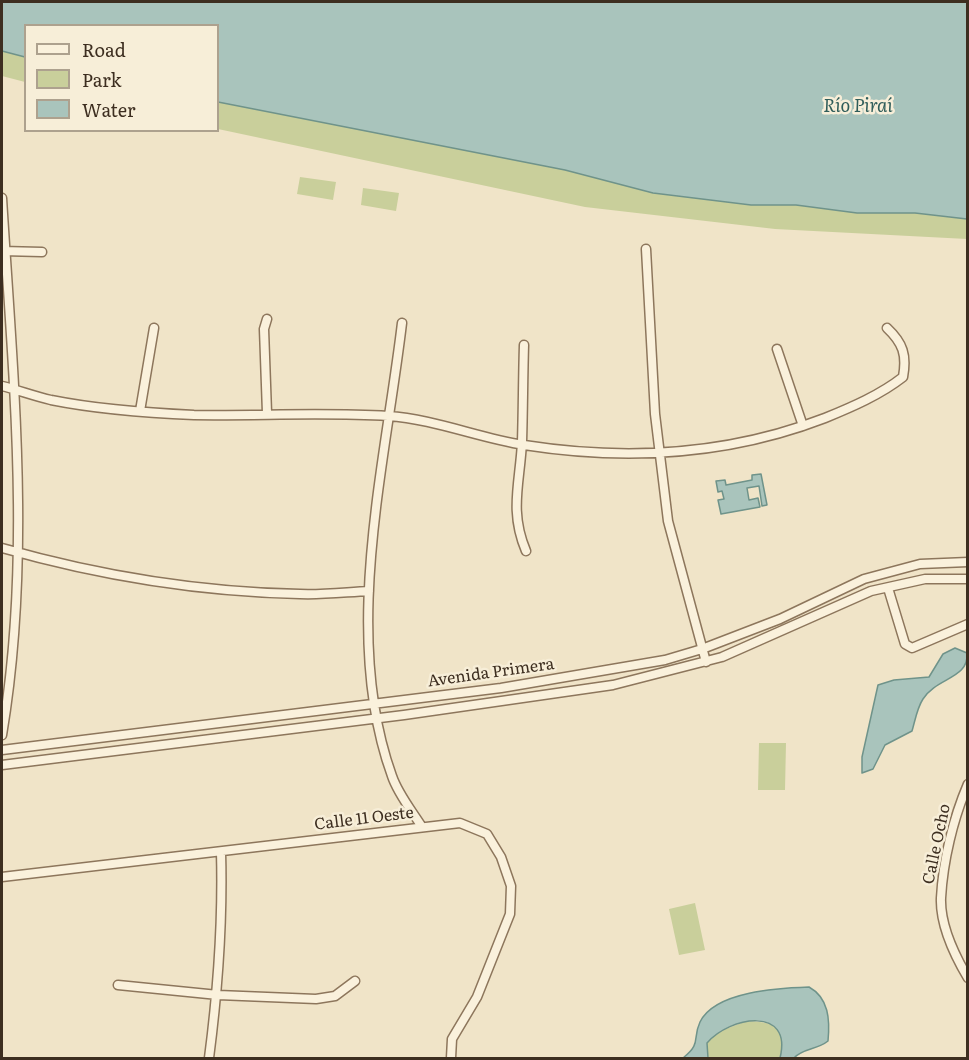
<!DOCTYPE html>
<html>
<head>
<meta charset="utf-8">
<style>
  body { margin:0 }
  #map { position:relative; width:969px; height:1060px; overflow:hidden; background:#f0e4c8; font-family:Literata,serif }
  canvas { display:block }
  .frame { position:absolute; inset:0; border:3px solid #3d2e20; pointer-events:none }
  .legend { position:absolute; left:24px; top:24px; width:195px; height:108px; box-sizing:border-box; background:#f7eed8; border:2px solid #ada18e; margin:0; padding:8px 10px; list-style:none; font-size:18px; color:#3d2e20 }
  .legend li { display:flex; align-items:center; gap:12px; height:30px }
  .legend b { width:30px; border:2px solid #ada18e }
</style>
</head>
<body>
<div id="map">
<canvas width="969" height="1060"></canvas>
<div class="frame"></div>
<ul class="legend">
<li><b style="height:8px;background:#faf1dc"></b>Road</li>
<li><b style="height:16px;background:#c9cf9b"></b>Park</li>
<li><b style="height:16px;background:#a9c4bc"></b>Water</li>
</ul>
</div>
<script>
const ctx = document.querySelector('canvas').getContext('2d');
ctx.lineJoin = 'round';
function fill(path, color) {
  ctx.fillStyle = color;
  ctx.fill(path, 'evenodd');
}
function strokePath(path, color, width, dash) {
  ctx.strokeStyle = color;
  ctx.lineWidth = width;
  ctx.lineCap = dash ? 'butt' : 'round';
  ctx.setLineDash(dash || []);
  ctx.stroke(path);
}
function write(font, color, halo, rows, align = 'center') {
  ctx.font = font + ' Literata,serif';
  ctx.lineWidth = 5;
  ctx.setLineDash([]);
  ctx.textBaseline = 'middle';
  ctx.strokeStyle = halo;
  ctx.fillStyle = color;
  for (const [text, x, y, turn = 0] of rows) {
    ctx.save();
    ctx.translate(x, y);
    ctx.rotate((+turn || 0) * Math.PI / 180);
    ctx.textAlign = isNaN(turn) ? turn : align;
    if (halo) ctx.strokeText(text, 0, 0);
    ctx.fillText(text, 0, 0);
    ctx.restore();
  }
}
const green = new Path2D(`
  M2,51L25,57V82L2,76Z
  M218,102L565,170L653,193L751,205H796L857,213H915L967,219V239L775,229L585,207L218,129Z
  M300,177L336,182L333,200L297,194Z
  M363,188L399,193L396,211L361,205Z
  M759,743H786L785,790H758Z
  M695,903L705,950L679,955L669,909Z
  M747,1021C777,1022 786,1028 780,1058H708L707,1042L715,1033Z`);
const water = new Path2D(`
  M2,2H967V219L915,213H857L796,205H751L653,193L565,170L218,102V26H26L25,57L2,51Z
  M761,474L767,505L762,506L759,486L747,488L749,500L758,498L760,507L721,514L718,500L724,499L722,491L718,492L716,481L725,480L726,485L752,480V475Z
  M955,648L967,653C969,679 937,677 923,699C917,708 915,721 912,731L885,745L873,769L862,773V757L878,685L894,680L929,677L943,654Z
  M809,987C829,998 830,1020 828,1041C817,1050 803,1048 794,1058H780C793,1006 730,1016 707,1043L708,1058H683C702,1043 692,1039 700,1022C715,991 780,988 809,987Z`);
const minor = new Path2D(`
  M2,198C13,377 32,557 2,735
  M646,249L655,414L668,521L706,662
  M2,251L42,252
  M267,319L264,329L267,413
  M402,323C385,467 341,635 392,776C398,794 412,811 422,827
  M524,345C523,378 523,410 522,442C520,483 509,511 526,551
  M777,349L803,426
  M2,386C18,390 34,396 51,400C96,409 147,413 194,415C258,416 323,412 388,416C434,419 479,438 524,445C626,461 729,455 825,418C852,407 880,395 903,377C907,355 903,343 887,328
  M140,411L154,328
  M2,548C97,575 201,592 300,594C323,595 347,592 369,591
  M888,588L905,644L912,648L968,624
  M2,750L501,688L665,660L702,649L780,619L864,579L920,564L968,562
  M2,765L404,715L613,685L722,657L871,591L925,579H968
  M968,784C953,819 943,861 941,898C940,924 955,956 968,978
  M2,877L460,823L487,834L501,857L511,886L510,914L477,997L452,1039L451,1058
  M118,985L218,995L316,999L335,996L355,981
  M209,1058C218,989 223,921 221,852`);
const streetNames = [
  ["Avenida Primera",491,673,-8],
  ["Calle 11 Oeste",364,819,-7],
  ["Calle Ocho",937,844,-78]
];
const waterNames = [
  ["Río Piraí",858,107]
];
fill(green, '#c9cf9b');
fill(water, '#a9c4bc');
strokePath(water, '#6f938a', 1.5);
strokePath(minor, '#8d765c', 11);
strokePath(minor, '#faf1dc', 8);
write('16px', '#3d2e20', '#f7eed8', streetNames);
write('italic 18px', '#2f5d5a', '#f7eed8', waterNames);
</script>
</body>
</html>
